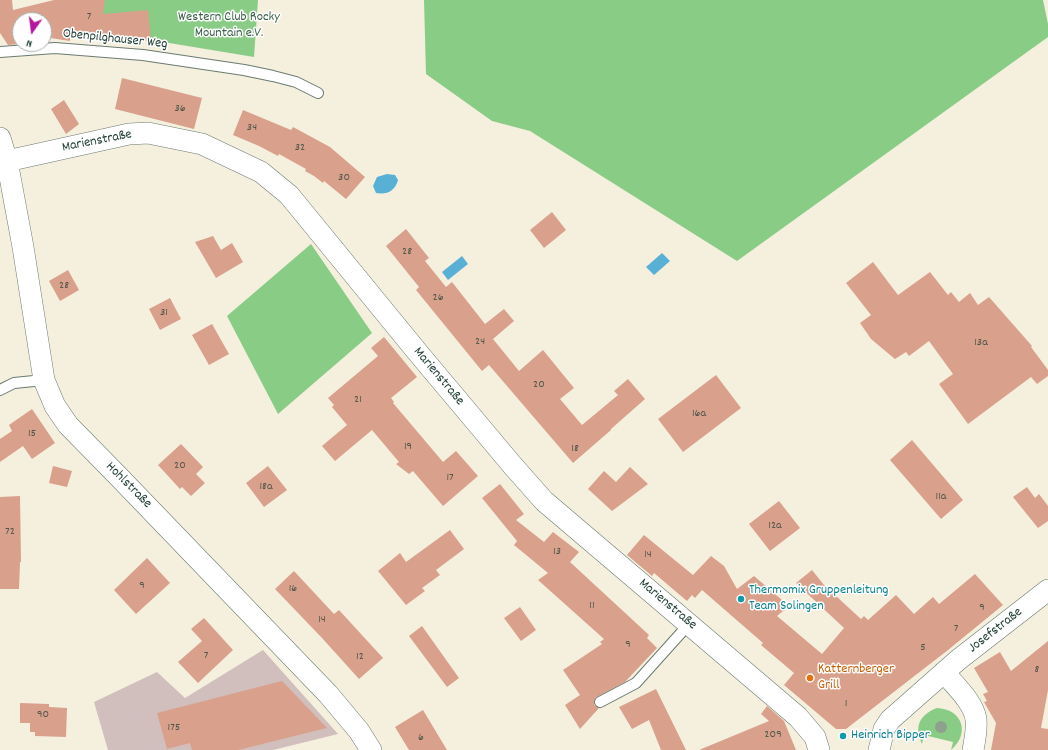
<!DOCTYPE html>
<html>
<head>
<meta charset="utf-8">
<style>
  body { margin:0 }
  #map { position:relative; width:1048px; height:750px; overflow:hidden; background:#f5efde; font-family:Dekko,sans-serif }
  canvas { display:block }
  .north { position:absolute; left:12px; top:12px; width:40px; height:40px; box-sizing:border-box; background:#fff; border:1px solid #a5b1ae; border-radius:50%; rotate:194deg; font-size:11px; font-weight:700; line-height:16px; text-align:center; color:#1f3d34 }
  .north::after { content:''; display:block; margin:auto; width:14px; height:18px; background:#b5179e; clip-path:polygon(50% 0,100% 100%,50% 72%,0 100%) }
</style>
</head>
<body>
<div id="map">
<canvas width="1048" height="750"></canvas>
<div class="north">N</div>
</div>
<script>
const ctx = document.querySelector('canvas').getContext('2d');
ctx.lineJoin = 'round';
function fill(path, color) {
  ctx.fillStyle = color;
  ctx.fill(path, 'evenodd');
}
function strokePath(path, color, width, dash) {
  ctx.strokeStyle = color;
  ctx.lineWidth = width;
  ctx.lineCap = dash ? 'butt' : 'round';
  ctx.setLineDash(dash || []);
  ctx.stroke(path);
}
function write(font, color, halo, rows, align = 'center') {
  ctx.font = font + ' Dekko,sans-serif';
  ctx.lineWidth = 3;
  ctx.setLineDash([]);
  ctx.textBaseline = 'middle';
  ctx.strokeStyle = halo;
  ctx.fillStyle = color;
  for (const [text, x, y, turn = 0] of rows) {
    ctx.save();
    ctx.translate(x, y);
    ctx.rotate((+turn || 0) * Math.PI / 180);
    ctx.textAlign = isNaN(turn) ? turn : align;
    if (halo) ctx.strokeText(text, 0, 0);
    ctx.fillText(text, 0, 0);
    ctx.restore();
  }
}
const industrial = new Path2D(`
  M263,650L338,734L273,750H108L94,702L157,672L185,698Z`);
const green = new Path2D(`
  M77,0H258L254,57L151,40L123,44L122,39L77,33Z
  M424,0H1043L1048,24V37L737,261L530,131L492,121L426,74Z
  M311,244L372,333L278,414L227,316Z
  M937,708C962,709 971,733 951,750L953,742L924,735L922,744C914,727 919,715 937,708Z`);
const water = new Path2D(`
  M387,174L395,175L398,180C395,191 387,195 376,193L373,186L377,177Z
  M662,253L670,261L654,275L646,267Z
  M462,256L468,264L448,280L442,272Z`);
const building = new Path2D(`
  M0,0H12L13,10L54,0H105L103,14L148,10L151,40L123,44V39L70,33V41L44,37V20H20V32L17,31L19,44L8,45L0,33Z
  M122,78L202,98L194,129L115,109Z
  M64,100L79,124L66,134L51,109Z
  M243,110L291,130L293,127L330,147L365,177L346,199L324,181L323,183L314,176L305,171L306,169L279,154L278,156L259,146L233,135Z
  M552,212L566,230L544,248L530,230Z
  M406,229L429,258L425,261L446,287L452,282L485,324L504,309L514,321L493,339L519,371L543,350L574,388L560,399L582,425L618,395L614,391L628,379L645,399L611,429V430L573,463L489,365L482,371L416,290L419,287L386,246Z
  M213,236L221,250L232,243L243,262L216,278L195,242Z
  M873,262L898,295L930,272L948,295L951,292L959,302L970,293L978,305L989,297L1032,346L1031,347L1048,370V376L1037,384L1031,377L968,424L939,384L953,374L929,341L909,356L906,352L895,359L871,339L860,323L871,315L846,283Z
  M68,270L79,290L60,301L49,281Z
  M170,298L181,319L160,330L149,309Z
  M212,324L229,354L209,365L192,335Z
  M384,337L417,377L391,398L394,402L393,403L443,462L456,451L478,476L443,506L413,471L409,474L396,464L399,462L372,430L335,461L322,446L347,425L332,407L334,405L328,398L378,356L371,348Z
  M716,375L741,408L683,452L658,419Z
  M32,409L55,443L32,459L23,446L0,462V439L12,431L9,425Z
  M912,440L963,500L941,519L890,460Z
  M181,444L203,467L196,474L205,483L191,496L182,487L180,489L158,465Z
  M53,466L72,471L67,487L49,483Z
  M268,466L287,490L264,507L246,483Z
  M630,467L648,484L612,511L588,489L604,471L616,482Z
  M500,484L524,514L516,520L544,542L553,532L579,552L570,562L649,635L647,638L657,648L625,682L595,698L594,705L599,708L580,729L565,705L580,695L563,670L602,644L600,642L604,639L538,580L548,573L514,545L517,541L482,498Z
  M1027,487L1035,498L1039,494L1048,506V521L1038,528L1013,497Z
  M20,496L21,562H20L19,589H0V497Z
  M779,501L800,528L770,551L749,524Z
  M450,530L464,549L436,570L440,575L422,588L425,591L406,605L378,571L400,553L406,562Z
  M644,535L693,575L711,556L724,566L737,589L754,576L789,606L777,616L822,654L844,628L796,583L812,570L824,585L861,619L864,616L868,620L896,595L914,614L933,597L939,604L975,574L1003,605L948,650L846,729H836L784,685L794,673L761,645L763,643L702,590L695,598L692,595L687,601L654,573L652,576L627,555Z
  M147,558L170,583L136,614L114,590Z
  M294,571L334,614L339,610L383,658L359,679L322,638L275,589Z
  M520,607L536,630L521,641L504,618Z
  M204,618L233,650L198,683L178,662L202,641L191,629Z
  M422,626L459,678L447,687L409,636Z
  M1048,641V690L1041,728L1048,729V750H991L996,723L984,702L987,701L983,694L988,692L974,668L1000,652L1011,671Z
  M282,681L327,728L238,750H192L190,743L167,749L157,713Z
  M656,689L686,750H661L649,720L632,729L619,707Z
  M20,703L49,704V707L67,708L66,737L35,736V732H30V723H20Z
  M767,706L784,721L796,750H699L769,721L761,714Z
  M423,710L447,750H409L395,727Z`);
const service = new Path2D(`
  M0,52L55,48L143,55L244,70L273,76L296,82L318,93
  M0,390L14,383L44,380
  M600,702L636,683L689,624`);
const minor = new Path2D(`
  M0,138L7,161L23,247L44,380L55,406L68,425L119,477L328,694L359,731L371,750
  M7,161L129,134L148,133L202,144L261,172L289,195L419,354L513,466L544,501L798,717L815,737L819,750
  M944,672C954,685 973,701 976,719C977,729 975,740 973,750
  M879,750L884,729L890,720L958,660L1048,590`);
const trees = [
  [941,727]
];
const markers = [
  [741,599,4,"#0f9aa8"],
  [810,678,4,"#e8710a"],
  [843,736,4,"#0f9aa8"]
];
const numberNames = [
  ["7",89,17],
  ["36",180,109],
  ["34",252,128],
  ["32",300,148],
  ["30",344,178],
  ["28",407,252],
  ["28",64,286],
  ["26",438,298],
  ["31",164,313],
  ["24",480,342],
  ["13a",981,343],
  ["20",539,385],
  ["21",358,400],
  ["16a",699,414],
  ["15",32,434],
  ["19",408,447],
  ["18",575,449],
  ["20",180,466],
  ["17",450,478],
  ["18a",266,487],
  ["11a",941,497],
  ["12a",775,526],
  ["72",10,532],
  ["13",557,552],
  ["14",648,555],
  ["9",142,586],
  ["16",293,589],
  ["11",592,606],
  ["9",982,608],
  ["14",322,620],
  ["7",956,629],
  ["9",628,645],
  ["5",923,648],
  ["7",206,656],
  ["12",360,657],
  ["8",1037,670],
  ["1",846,704],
  ["90",43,715],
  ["175",174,728],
  ["209",773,735],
  ["6",421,738]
];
const parkNames = [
  ["Western Club Rocky",229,18],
  ["Mountain e.V.",229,34]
];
const streetNames = [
  ["Obenpilghauser Weg",115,40,6],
  ["Marienstraße",97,142,-11],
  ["Marienstraße",438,377,50],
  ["Hohlstraße",128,486,45],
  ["Marienstraße",667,605,40],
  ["Josefstraße",996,631,-38]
];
const cultureNames = [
  ["Thermomix Gruppenleitung",749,591],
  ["Team Solingen",749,607],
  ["Heinrich Bipper",851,736]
];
const foodNames = [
  ["Katternberger",818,670],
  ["Grill",818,686]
];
fill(industrial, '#d1bfbd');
fill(green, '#89cc85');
fill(water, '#58b0d5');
fill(building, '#d9a08c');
strokePath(service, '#6a7b70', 12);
strokePath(minor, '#6a7b70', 22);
strokePath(service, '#fff', 10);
strokePath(minor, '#fff', 21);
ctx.fillStyle = '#8ea18c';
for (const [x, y] of trees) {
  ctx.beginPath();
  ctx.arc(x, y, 6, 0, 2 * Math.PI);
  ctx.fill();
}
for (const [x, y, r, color] of markers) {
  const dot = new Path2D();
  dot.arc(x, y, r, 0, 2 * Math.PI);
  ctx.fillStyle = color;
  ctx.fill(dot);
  strokePath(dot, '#fff', 1.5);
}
write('12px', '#4e564a', null, numberNames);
write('14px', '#3a6148', '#fff', parkNames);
write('14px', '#1f3d34', '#fff', streetNames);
write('14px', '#0d838f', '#fff', cultureNames, 'left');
write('14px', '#c56008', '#fff', foodNames, 'left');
</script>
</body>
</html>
